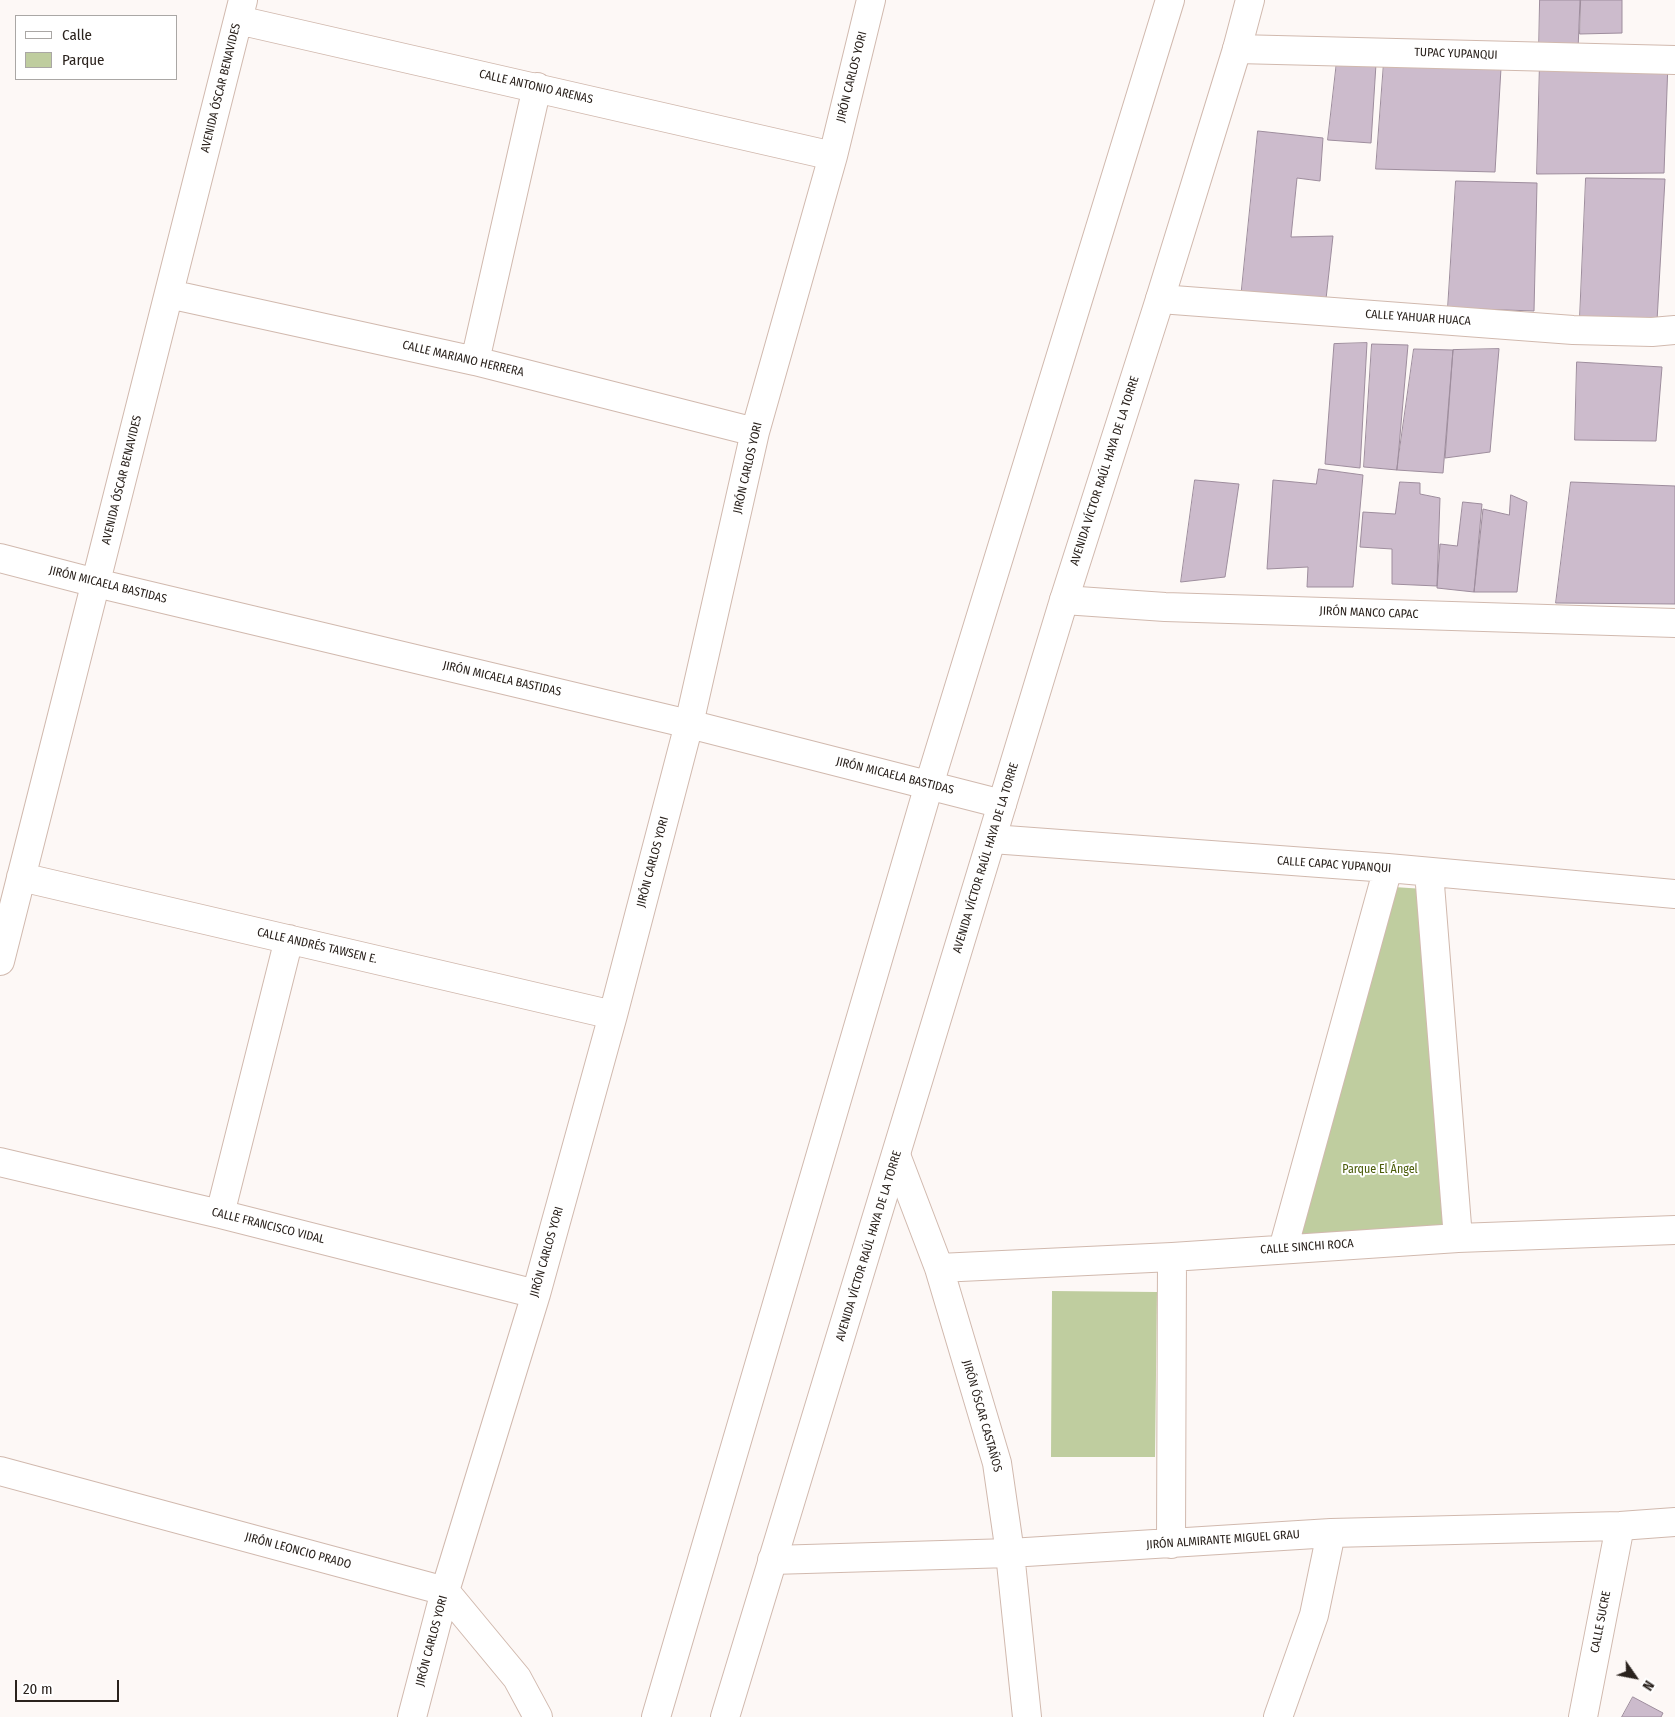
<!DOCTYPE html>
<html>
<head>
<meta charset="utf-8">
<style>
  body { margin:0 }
  #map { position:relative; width:1675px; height:1717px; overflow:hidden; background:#fdf8f6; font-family:"Fira Sans Condensed",sans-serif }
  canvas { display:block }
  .legend { position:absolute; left:15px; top:15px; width:162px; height:65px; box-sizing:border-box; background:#fff; border:1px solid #aaa7a5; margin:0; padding:6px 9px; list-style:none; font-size:15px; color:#2a221d }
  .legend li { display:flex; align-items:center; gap:10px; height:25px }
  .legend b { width:25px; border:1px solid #aaa7a5 }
  .north { position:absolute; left:1610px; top:1652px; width:50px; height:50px; -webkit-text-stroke:4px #fff; paint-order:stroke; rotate:123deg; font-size:14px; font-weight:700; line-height:20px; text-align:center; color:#2a221d }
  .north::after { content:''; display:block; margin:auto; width:18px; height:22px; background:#2a221d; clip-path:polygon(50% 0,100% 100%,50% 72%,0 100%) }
  .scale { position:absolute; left:15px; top:1680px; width:104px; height:22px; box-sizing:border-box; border:2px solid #2a221d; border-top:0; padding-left:6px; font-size:15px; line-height:18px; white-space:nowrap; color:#2a221d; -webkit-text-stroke:4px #fff; paint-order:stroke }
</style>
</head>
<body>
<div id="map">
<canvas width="1675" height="1717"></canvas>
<ul class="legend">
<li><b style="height:6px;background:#fff"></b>Calle</li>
<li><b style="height:14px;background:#bfcd9f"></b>Parque</li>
</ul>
<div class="north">N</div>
<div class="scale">20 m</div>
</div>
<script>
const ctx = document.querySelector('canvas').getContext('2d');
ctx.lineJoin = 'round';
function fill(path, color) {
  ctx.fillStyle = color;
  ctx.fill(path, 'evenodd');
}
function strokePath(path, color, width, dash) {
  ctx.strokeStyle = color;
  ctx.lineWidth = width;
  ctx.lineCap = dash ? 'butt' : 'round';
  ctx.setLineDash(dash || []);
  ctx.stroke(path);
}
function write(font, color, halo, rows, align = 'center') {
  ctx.font = font + ' "Fira Sans Condensed",sans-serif';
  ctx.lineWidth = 4;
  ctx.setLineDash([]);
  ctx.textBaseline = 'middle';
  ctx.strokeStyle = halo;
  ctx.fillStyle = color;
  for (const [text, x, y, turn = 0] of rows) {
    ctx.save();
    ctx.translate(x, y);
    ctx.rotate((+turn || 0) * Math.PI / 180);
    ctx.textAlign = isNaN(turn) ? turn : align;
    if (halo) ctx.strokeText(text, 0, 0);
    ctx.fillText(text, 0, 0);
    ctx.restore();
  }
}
const green = new Path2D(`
  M1394,887L1424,889L1445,1230L1296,1237Z
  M1052,1291L1157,1292L1155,1457H1051Z`);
const building = new Path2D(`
  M1540,0H1580L1578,50H1539Z
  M1581,0H1622V33L1580,34Z
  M1337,61L1376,64L1371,143L1328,140Z
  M1540,61L1668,62L1664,173L1537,174Z
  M1384,62L1501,68L1495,172L1376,169Z
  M1258,131L1323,138L1320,181L1297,178L1291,237L1333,236L1326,299L1241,298Z
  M1586,178L1665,179L1657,321L1580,317Z
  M1456,181L1537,183L1534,311L1448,308Z
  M1367,343L1360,468L1325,464L1334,344Z
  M1372,344L1408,345L1397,470L1364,467Z
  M1414,349L1453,350L1443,473L1397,470Z
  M1499,349L1490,452L1445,458L1453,350Z
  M1577,362L1662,367L1656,441L1575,440Z
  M1319,469L1363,475L1353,587H1307L1308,567L1267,569L1273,480L1316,484Z
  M1195,480L1239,484L1225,577L1181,582Z
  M1400,482L1420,483V494L1440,498L1437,586L1392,584V549L1360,547L1363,512L1395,514Z
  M1571,482L1675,486V604L1556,603Z
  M1511,495L1527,502L1517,592H1474L1483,509L1509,515Z
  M1463,502L1482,504L1474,592L1437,588L1440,544L1457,546Z
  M1633,1697L1663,1713L1661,1717H1622Z`);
const minor = new Path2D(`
  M238,20L833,156
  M1237,49L1675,60
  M169,294L475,361L755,432
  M1160,299L1573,330L1652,332L1675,330
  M475,361L537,87
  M0,558L96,583L689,724L1002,804
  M1064,600L1165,607L1675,623
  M992,839L1388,868L1675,894
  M1429,872L1458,1238
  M21,877L613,1015
  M0,961L243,0
  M896,1155L939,1268L997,1463L1010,1553L1027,1717
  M0,1162L220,1214L536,1294
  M220,1214L289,939
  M1283,1249L1388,868
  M939,1268L1172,1257L1458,1238L1675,1230
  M0,1471L445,1591L517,1678L538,1717
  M1171,1544L1172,1257
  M772,1560L1010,1553L1331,1533L1620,1526L1675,1522
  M412,1717L445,1591L536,1294L613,1015L689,724L755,432L833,156L871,0
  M656,1717L929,785L1170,0
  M1278,1717L1314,1615L1331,1533
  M1583,1717L1620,1526`);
const primary = new Path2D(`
  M725,1717L1064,600L1160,299L1237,49L1250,0`);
const streetNames = [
  ["TUPAC YUPANQUI",1456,54,2],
  ["JIRÓN CARLOS YORI",852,77,-76],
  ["CALLE ANTONIO ARENAS",536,87,13],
  ["AVENIDA ÓSCAR BENAVIDES",221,88,-76],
  ["CALLE YAHUAR HUACA",1418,318,4],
  ["CALLE MARIANO HERRERA",463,359,13],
  ["JIRÓN CARLOS YORI",748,468,-77],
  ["AVENIDA VÍCTOR RAÚL HAYA DE LA TORRE",1105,471,-72],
  ["AVENIDA ÓSCAR BENAVIDES",122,480,-76],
  ["JIRÓN MICAELA BASTIDAS",108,585,14],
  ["JIRÓN MANCO CAPAC",1369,613,2],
  ["JIRÓN MICAELA BASTIDAS",502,679,13],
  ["JIRÓN MICAELA BASTIDAS",895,776,14],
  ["AVENIDA VÍCTOR RAÚL HAYA DE LA TORRE",986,858,-73],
  ["JIRÓN CARLOS YORI",653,862,-75],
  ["CALLE CAPAC YUPANQUI",1334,865,4],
  ["CALLE ANDRÉS TAWSEN E.",317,946,13],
  ["CALLE FRANCISCO VIDAL",268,1226,14],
  ["AVENIDA VÍCTOR RAÚL HAYA DE LA TORRE",869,1246,-73],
  ["CALLE SINCHI ROCA",1307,1247,-4],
  ["JIRÓN CARLOS YORI",547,1252,-74],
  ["JIRÓN ÓSCAR CASTAÑOS",982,1416,74],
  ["JIRÓN ALMIRANTE MIGUEL GRAU",1223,1540,-4],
  ["JIRÓN LEONCIO PRADO",298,1551,15],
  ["CALLE SUCRE",1601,1622,-79],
  ["JIRÓN CARLOS YORI",432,1641,-75]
];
const parkNames = [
  ["Parque El Ángel",1380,1170]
];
fill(green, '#bfcd9f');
fill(building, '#cbc');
strokePath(building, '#9e8d9d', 1);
strokePath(minor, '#d1b9ae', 30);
strokePath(primary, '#d1b9ae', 30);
strokePath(minor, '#fff', 28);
strokePath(primary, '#fff', 28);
write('12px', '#2a221d', '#fff', streetNames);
write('12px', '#4b5c09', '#fff', parkNames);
</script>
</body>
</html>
